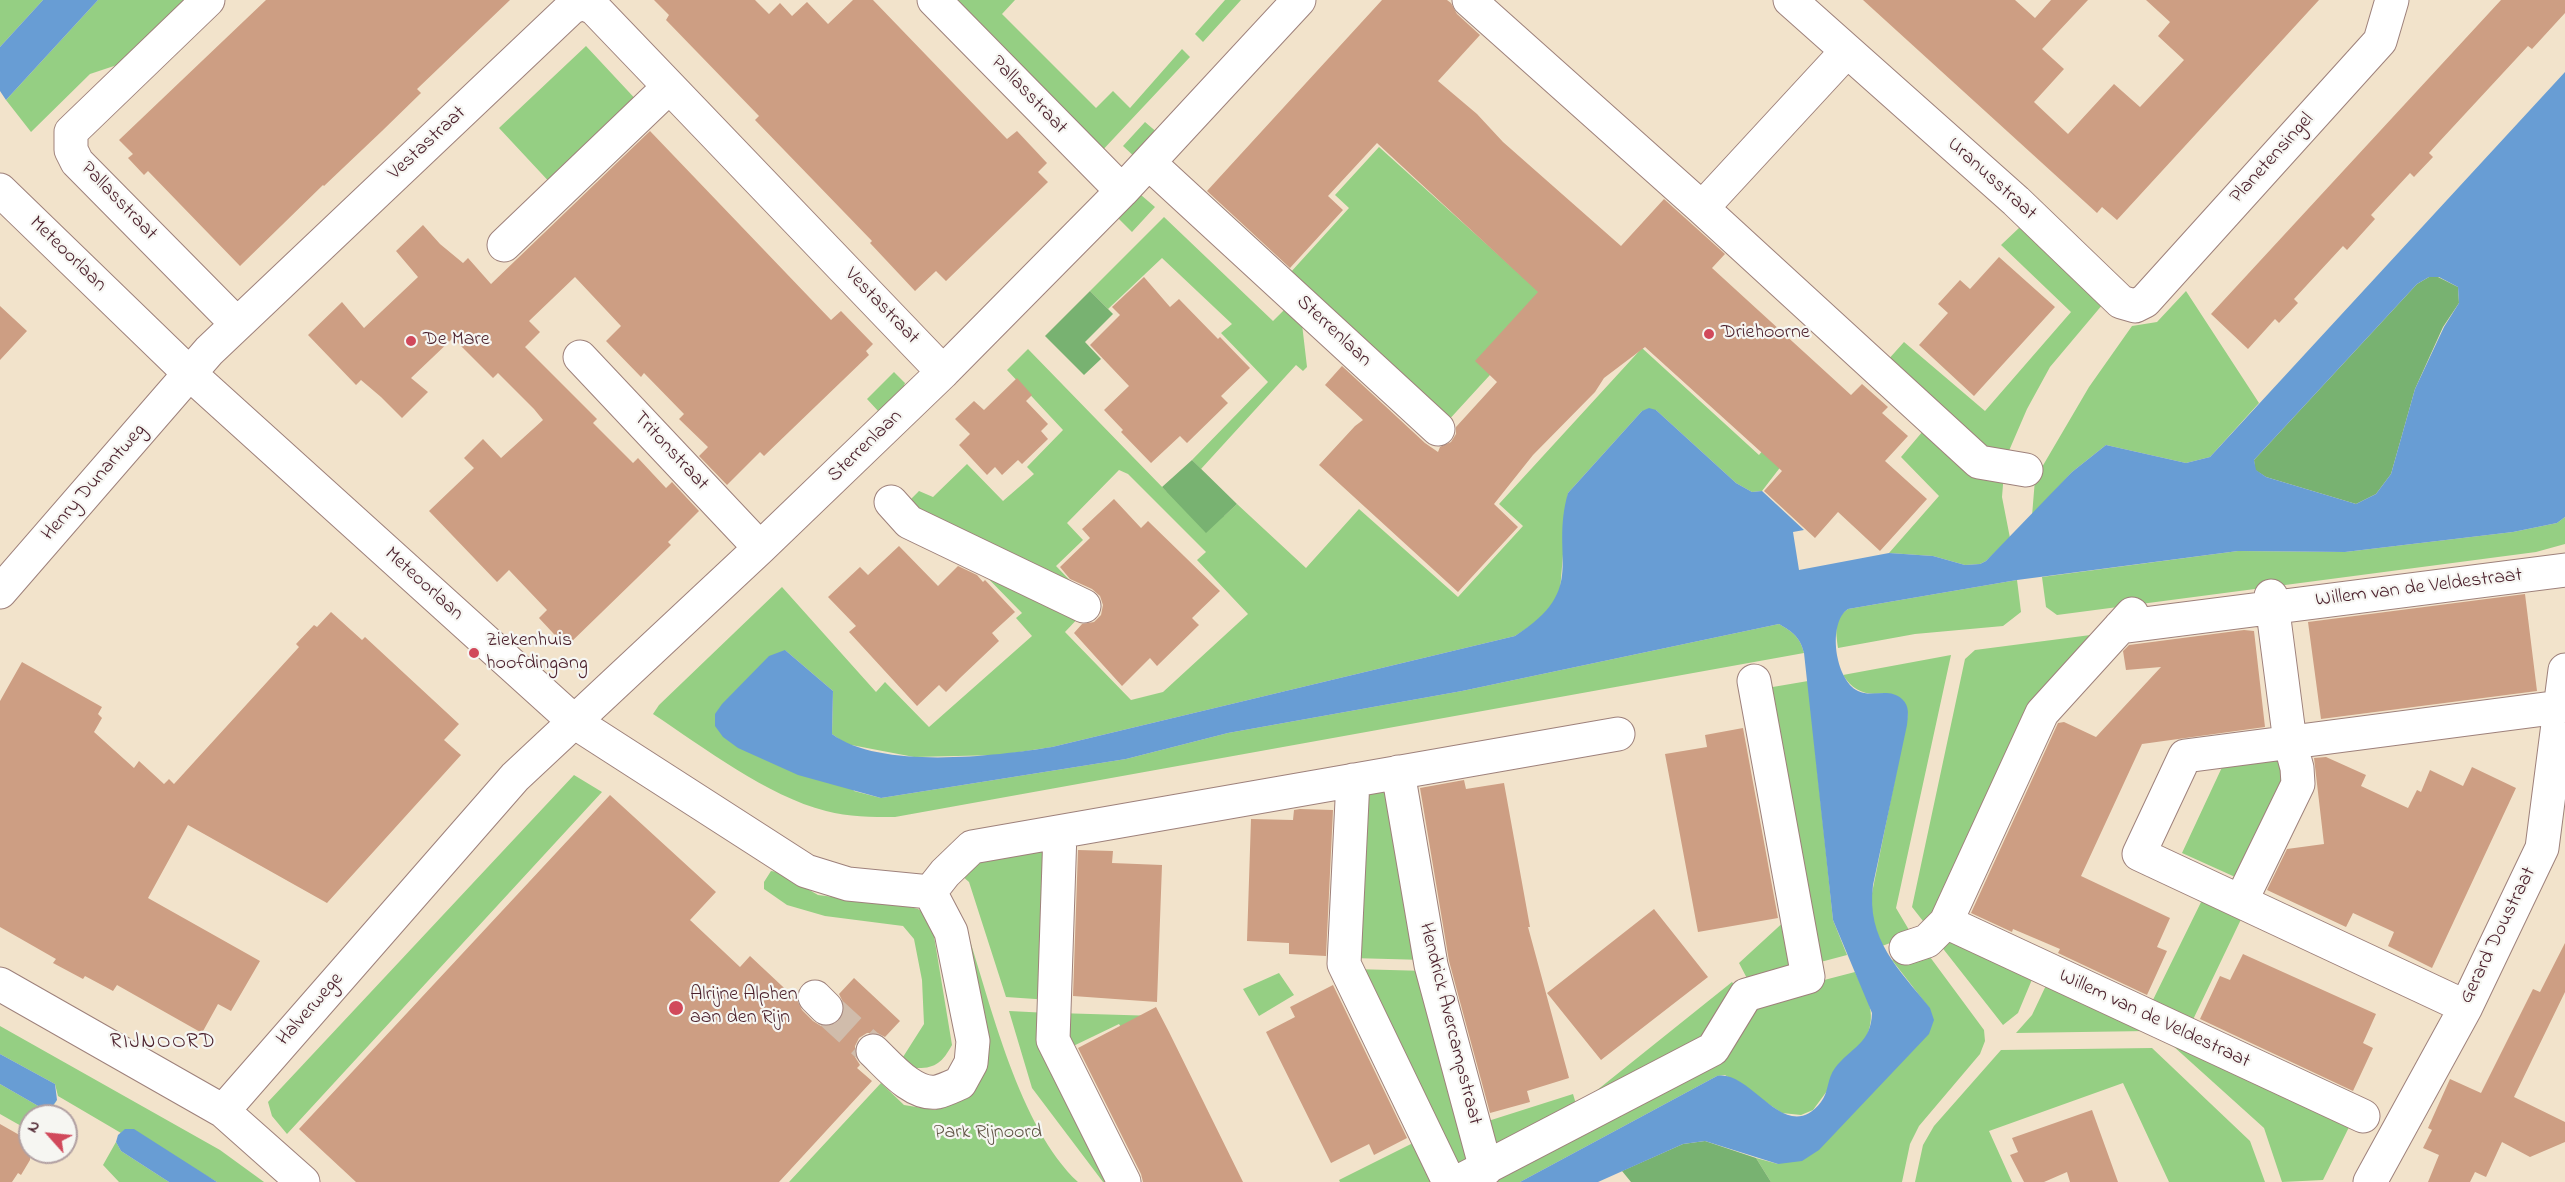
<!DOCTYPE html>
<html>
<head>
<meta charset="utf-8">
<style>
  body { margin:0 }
  #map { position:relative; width:2565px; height:1182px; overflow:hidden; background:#f2e3cb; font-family:"Indie Flower",sans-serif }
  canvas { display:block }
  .north { position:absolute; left:18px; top:1104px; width:60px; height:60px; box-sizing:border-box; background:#f6f6f2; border:2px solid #b1a0a2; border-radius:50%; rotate:297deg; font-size:16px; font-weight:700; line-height:24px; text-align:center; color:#4a1f2b }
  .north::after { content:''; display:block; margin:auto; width:21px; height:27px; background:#d1495b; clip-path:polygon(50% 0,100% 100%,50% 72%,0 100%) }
</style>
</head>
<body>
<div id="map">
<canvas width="2565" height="1182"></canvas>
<div class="north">N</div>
</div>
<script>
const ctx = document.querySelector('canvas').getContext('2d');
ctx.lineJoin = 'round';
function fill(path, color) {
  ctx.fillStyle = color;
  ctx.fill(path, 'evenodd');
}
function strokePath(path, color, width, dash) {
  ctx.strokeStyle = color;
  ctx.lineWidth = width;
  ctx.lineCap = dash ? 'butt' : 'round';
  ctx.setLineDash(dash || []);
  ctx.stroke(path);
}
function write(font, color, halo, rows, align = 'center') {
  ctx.font = font + ' "Indie Flower",sans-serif';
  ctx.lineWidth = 4.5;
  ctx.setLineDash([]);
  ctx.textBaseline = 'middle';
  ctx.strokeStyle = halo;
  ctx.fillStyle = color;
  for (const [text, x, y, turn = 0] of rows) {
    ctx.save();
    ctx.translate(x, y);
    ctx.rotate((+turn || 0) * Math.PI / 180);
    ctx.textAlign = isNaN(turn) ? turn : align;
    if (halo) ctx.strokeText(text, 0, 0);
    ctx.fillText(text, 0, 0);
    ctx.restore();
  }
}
const green = new Path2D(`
  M0,0H43L0,47Z
  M98,0H184L123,63L90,74L31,132L6,100Z
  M948,0H1015L1002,14L1096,108L1113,91L1130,108L1182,49L1190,57L1099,154Z
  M1225,0H1241L1203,42L1195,34Z
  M586,46L641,105L554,187L499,128Z
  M1145,122L1159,134L1138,160L1123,146Z
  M1379,147L1554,305L1446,423L1290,273L1349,208L1335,195Z
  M1141,195L1155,207L1132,232L1118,218Z
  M1164,217L1273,321L1284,310L1302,324L1307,367L1303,371L1296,365L1201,469L1192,460L1268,382L1221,333L1232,324L1162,258L1108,309L1090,291Z
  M2020,227L2103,304L2050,367L2027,409L2005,460L2002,497L2010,538L1986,561L1980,564L1965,565L1933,556L1889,553L1939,496L1901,457L1923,431L1869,381L1904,342L1985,411L2071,312L2001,245Z
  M2186,291L2259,403L2210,457L2186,463L2106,445L2072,472L2032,516L2035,479L2089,387L2132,326L2157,322Z
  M1642,348L1759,455L1764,449L1782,465L1762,491L1752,492L1736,483L1656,410L1642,411L1568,493L1560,591L1551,607L1535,623L1515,636L1052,747L1000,755L914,757L846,744L832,734L833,691L785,650L854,791L881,798L1126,759L1228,733L1462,691L1779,624C1793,632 1800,637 1804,653L895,817C871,817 849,817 826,811C767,796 703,747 653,714L659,705L782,587L876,692L885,682L929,727L1032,636L1016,618L1022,613L968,558L1082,614L1065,632L1131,700L1163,692L1248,614L1197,560L1206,552L1128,474L1119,470L1067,523L1083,540L1056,566L1090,601L904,506L919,491L933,497L967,464L1003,501L1034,474L1027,467L1063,430L1007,370L1028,349L1166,491L1224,516L1237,504L1306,568L1359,509L1458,597L1523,526L1499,504Z
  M894,372L905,383L902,391L879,412L867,399Z
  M2565,517V544L2536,552L2057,615L2046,607L2042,577L2238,551L2345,552L2513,532L2557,523Z
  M2017,580L2021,612L2003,626L1915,634L1838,648C1836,632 1833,619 1848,609Z
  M2106,633L1930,930L1912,907L1965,659L1975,650Z
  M1951,655L1896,908L1912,935L1882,946L1873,922L1871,898L1908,714L1884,693C1866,696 1853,691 1843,675Z
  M1808,681L1833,920L1847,955L1813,964L1761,689Z
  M2308,752L2244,881L2182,853L2224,763Z
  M574,775L602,792L287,1134L272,1116L268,1102Z
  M1394,789L1425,960L1352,958L1357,795Z
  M1052,843L1050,1000L1006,997L969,882L961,875L973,862Z
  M771,871L778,872L818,895L906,906L918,909L931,918L952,1045C942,1063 935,1069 914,1068L903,1057L924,1024L922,980L914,939L903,926L825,916L787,905L764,889V882Z
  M2206,892L2245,911L2189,1028L2148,1010Z
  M1788,918L1798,973L1751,986L1739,963Z
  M1957,918L2041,958L2018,1013L2003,1025L1937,941Z
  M966,928C991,1005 1019,1127 1078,1182H789L881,1083L904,1105L935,1110L972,1089Z
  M1907,953L1930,957L1984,1030L1985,1041L1980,1054L1919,1126L1910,1144L1902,1182H1771L1756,1158L1778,1164L1930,1009L1892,960Z
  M1353,969L1427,971L1481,1166L1456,1177Z
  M1855,972C1866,996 1878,1011 1866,1038L1813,1110L1801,1115L1782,1113L1725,1075L1717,1076L1520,1182H1470L1691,1068L1751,999Z
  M1279,973L1294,995L1259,1016L1243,989Z
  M2050,977L2147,1031L2016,1033L2032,1015Z
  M1732,982L1740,993L1710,1044L1591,1095Z
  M1009,1011L1049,1013L1117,1182H1103L1032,1088Z
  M1057,1013L1157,1016L1124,1032L1119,1024L1065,1050Z
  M0,1026L220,1150L264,1182H217L126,1129L121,1133L58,1096L55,1084L0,1054Z
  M2162,1036L2352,1121L2323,1180L2282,1182L2264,1128Z
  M2152,1048L2250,1141L2265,1182H2169L2123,1083L1989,1131L2012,1182H1915L1923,1145L1934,1126L2001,1050Z
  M0,1084L40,1107H52L57,1100L47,1116H30V1131L0,1114Z
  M1573,1094L1579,1114L1496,1156L1485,1122Z
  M1421,1139L1442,1182H1340L1339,1180Z
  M116,1142L121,1151L169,1182H119L103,1165Z`);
const forest = new Path2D(`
  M2429,277H2438L2458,287L2459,303L2443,327L2415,389L2391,474L2376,494L2356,504L2266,477L2255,470L2254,460L2417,284Z
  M1090,291L1113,314L1085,342L1101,359L1084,375L1045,336Z
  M1192,460L1237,504L1206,533L1162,487Z
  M1705,1141L1756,1158L1771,1182H1631L1622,1171L1683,1144Z`);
const water = new Path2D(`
  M43,0H98L6,100L0,91V47Z
  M2565,72V517L2557,523L2513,532L2345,552L2238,551L2017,580L1848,609C1827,623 1835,680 1858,691C1872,698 1889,687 1902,699C1910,706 1908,716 1907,725L1873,885C1866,940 1899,969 1930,1008L1934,1020L1929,1034L1819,1150L1802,1161L1778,1164L1705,1141L1683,1144L1598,1182H1520L1717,1076C1752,1069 1785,1148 1821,1102C1829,1092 1827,1078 1835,1068C1851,1047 1871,1044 1872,1013L1833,920L1804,653C1800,637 1793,632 1779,624L1462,691L1228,733L1126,759L881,798L798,775L738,748L723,737L715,726V714L722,704L769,656L785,650L833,691L832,734C880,770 996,756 1052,747L1515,636C1590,588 1549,559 1568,493L1642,411L1649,408L1656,410L1736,483L1752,492L1762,491L1804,530L1793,532L1799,570L1889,553L1933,556L1965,565L1980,564L1986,561L2072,472L2106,445L2186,463L2210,457ZM2429,277H2439L2458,287L2459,303L2444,327L2415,389L2391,474L2376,494L2356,504L2266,477L2256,470L2254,460L2417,284Z
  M0,1054L55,1084L57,1100L52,1107H40L0,1084Z
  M125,1129H134L217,1182H169L121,1151L116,1142L118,1135Z`);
const building = new Path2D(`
  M266,0H510L417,89L421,93L382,131L324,186L323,185L240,266L148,171L144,175L128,158L133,154L119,140Z
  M654,0H755L769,14L780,3L792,16L807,2L828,24L853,0H873L1007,139L1017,131L1047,163L1038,172L1048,182L946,281L936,271L915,291L870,243L872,241L755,120L759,116L666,20L669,15Z
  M1382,0H1447L1451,3L1457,14L1480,35L1438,81L1477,114L1503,142L1621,246L1664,199L1725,254L1712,268L1851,395L1862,384L1888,407L1882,413L1908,436L1885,461L1927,499L1880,551L1838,512L1815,538L1764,491L1782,471L1645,347L1604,378L1595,392L1533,455L1494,504L1518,527L1458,592L1319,465L1355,426L1363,420L1325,385L1342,366L1425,443L1438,452L1440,447L1451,442L1456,434V427L1497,382L1475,361L1538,292L1377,143L1328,196L1343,210L1290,268L1207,191Z
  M1863,0H2015L2035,18L2051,0H2088L2042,49L2064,69L2034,102L2068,134L2114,84L2140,107L2184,60L2158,36L2170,22L2146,0H2319L2117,220L2102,207L2097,213Z
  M2501,0H2565V13L2532,49L2528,46L2439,142L2429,153L2433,157L2414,177L2410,173L2371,215L2375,219L2347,250L2343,246L2294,299L2298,303L2279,323L2275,319L2248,349L2211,314Z
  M650,131L831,320L841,311L873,344L866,351L869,355L764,456L760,452L727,485L699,456L708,447L679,419L684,414L644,373L641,377L606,341L621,326L575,277L529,321L540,332L525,347L597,419L593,423L633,463L638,458L666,488L672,482L699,511L668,542L671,545L566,647L539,618L547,610L509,570L497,582L429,511L474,468L464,458L483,439L501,458L543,420L534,409L498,373L493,378L453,338L411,378L428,392L402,418L381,397L361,380L356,385L308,335L342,302L364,328L418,277L396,251L423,225L440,244L463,263L468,258L491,284Z
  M1999,257L2055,307L1974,396L1919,345L1948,313L1938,304L1960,280L1970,289Z
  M1144,277L1170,307L1179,299L1218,339L1220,337L1250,368L1221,396L1228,403L1187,443L1180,436L1151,463L1121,432L1123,430L1104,410L1129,386L1090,345L1120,315L1112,307Z
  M0,306L27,331L0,360Z
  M1017,378L1032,395L1026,401L1048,424L1041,431L1048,439L1022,464L1018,460L1002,475L995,467L987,475L959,445L970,434L955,419L974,401L984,410Z
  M1114,499L1141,528L1148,521L1220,591L1192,618L1199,625L1157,666L1150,658L1122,686L1074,633L1082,624L1094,622L1101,615L1103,605L1100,596L1092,589L1070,579L1060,567L1090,538L1082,529Z
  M899,546L938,586L958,566L977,575L983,582L985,580L1015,612L992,633L999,641L960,678L946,692L939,685L917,706L849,632L856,626L828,597L860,567L868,575Z
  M2525,594L2537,691L2321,719L2308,622Z
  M331,612L362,640L365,637L459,724L444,740L461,755L327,903L188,825L148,898L260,961L231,1011L218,1004L202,1033L117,985L113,991L85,976L83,979L53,963L56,959L0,927V701L22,662L102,707L98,714L102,718L94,732L134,768L139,761L164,784L169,779L174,784L299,647L296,644L314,625L317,627Z
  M2244,630L2254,631L2265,727L2142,744L2081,876L2170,918L2157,947L2167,951L2147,995L2058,953L2060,949L2013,929L2012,932L1971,913L2058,723L2064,722L2096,737L2161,667L2126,670L2123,651L2129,645Z
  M1743,728L1778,918L1698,932L1665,754L1707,747L1705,735Z
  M2326,757L2366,775L2361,786L2408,808L2417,790L2421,792L2430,770L2463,786L2472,767L2516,788L2432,968L2388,946L2394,932L2353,913L2346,927L2267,890L2287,849L2324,844L2314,758Z
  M1464,780L1466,789L1504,783L1530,927H1528L1569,1078L1527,1091L1530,1102L1490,1113L1449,961L1420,788Z
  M610,795L716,892L690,920L740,967L750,956L797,1000L802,1010L813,1021L821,1026H830L840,1021L844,1013V1004L839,994L854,978L900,1021L885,1037L877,1033H867L859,1038L855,1046V1057L860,1065L857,1068L872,1081L779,1182H356L299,1129Z
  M1300,809L1333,810L1326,956L1289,954V943L1247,941L1251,819L1293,820L1294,810Z
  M1078,850L1113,851L1112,863L1162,865L1157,1002L1073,996Z
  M1654,909L1708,977L1601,1060L1547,993Z
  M2565,943V992L2514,1097L2565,1122V1142L2530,1157L2502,1142L2486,1177L2475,1172L2470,1182H2428L2439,1155L2423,1148L2432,1130L2428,1128L2450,1079L2481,1093L2533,989L2540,992Z
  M2243,954L2376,1014L2363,1043L2373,1048L2353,1091L2200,1019L2220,976L2230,980Z
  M1333,985L1407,1138L1374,1155L1369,1144L1331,1163L1266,1032L1295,1017L1290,1007Z
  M1156,1007L1169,1032L1243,1182H1143L1141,1174L1078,1048Z
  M2092,1110L2118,1182H2070L2067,1172L2044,1182H2024L2010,1155L2018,1152L2012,1138Z
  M0,1124L30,1141V1160L21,1175L18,1173L12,1182H0Z`);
const minorTunnel = new Path2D(`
  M826,1008L873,1051`);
const minor = new Path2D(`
  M208,0L71,132V150L77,162L237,324
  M934,0L1122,191
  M1469,0L1702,208L1979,462L2026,470
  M1790,0L2016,201L2121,302L2135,306L2145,301L2380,41L2392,0
  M1149,163L1438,429
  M0,190L189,373L576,723L806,871L848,884L930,892L951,932L973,1041L971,1063L960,1083C953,1086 945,1090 937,1092C913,1096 888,1065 873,1051
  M1702,208L1847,51
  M504,245L669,87
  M580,357L760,548
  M891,502L909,522L1084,606
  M0,592L209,351L571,8L582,3L594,8L943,372
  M2120,627L2565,570
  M1398,772L1431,965L1486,1169
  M1353,780L1344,964L1449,1182
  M1060,832L1053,1040L1124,1182
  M930,892L945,873L972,847L1618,734
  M2241,901L2298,784L2297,768L2290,742L2271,596
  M1946,922L2363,1116
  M1906,948L1927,941L1946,922L2042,713L2132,614
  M0,984L223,1111L515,777L760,548L943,372L1122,191L1299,0
  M815,997L826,1008
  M2466,1007L2139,854L2185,756L2560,707
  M223,1111L303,1182
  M1458,1182L1713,1049L1746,995L1808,977L1754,681
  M2370,1182L2466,1007L2542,848L2565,670`);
const markers = [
  [1709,334,6,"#d1495b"],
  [411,341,6,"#d1495b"],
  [474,653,6,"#d1495b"],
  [676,1008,8,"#d1495b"]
];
const streetNames = [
  ["Pallasstraat",1028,96,46],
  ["Vestastraat",428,144,-43],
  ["Planetensingel",2273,159,-48],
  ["Uranusstraat",1991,180,42],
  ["Pallasstraat",118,202,46],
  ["Meteoorlaan",67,255,44],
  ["Vestastraat",881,307,46],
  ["Sterrenlaan",1333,332,43],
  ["Sterrenlaan",866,447,-44],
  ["Tritonstraat",670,452,47],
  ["Henry Dunantweg",95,483,-49],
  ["Meteoorlaan",423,585,42],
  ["Willem van de Veldestraat",2419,589,-7],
  ["Gerard Doustraat",2499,936,-64],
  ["Halverwege",311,1010,-49],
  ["Willem van de Veldestraat",2154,1020,25],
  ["Hendrick Avercampstraat",1449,1024,76]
];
const poiNames = [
  ["Driehoorne",1721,334],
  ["De Mare",423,341],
  ["Ziekenhuis",486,642],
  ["hoofdingang",486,665],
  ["Alrijne Alphen",690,996],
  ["aan den Rijn",690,1019]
];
const parkNames = [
  ["Park Rijnoord",988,1134]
];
const neighbourhoodNames = [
  ["RIJNOORD",163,1044]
];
fill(green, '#95cf83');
fill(forest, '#78b271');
fill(water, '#689dd4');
fill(building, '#cd9e83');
strokePath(minorTunnel, '#d0bcab', 33, [33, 16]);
strokePath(minor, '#9e817b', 35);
strokePath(minor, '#fff', 33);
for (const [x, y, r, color] of markers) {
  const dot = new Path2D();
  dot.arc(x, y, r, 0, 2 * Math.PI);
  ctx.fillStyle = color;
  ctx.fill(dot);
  strokePath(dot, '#f6f6f2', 2);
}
write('20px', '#4a1f2b', '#f6f6f2', streetNames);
write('20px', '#4a1f2b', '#f6f6f2', poiNames, 'left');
write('20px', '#605445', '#f6f6f2', parkNames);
ctx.letterSpacing = '1.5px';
write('21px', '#4a1f2b', '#f6f6f2', neighbourhoodNames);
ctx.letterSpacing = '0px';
</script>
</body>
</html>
